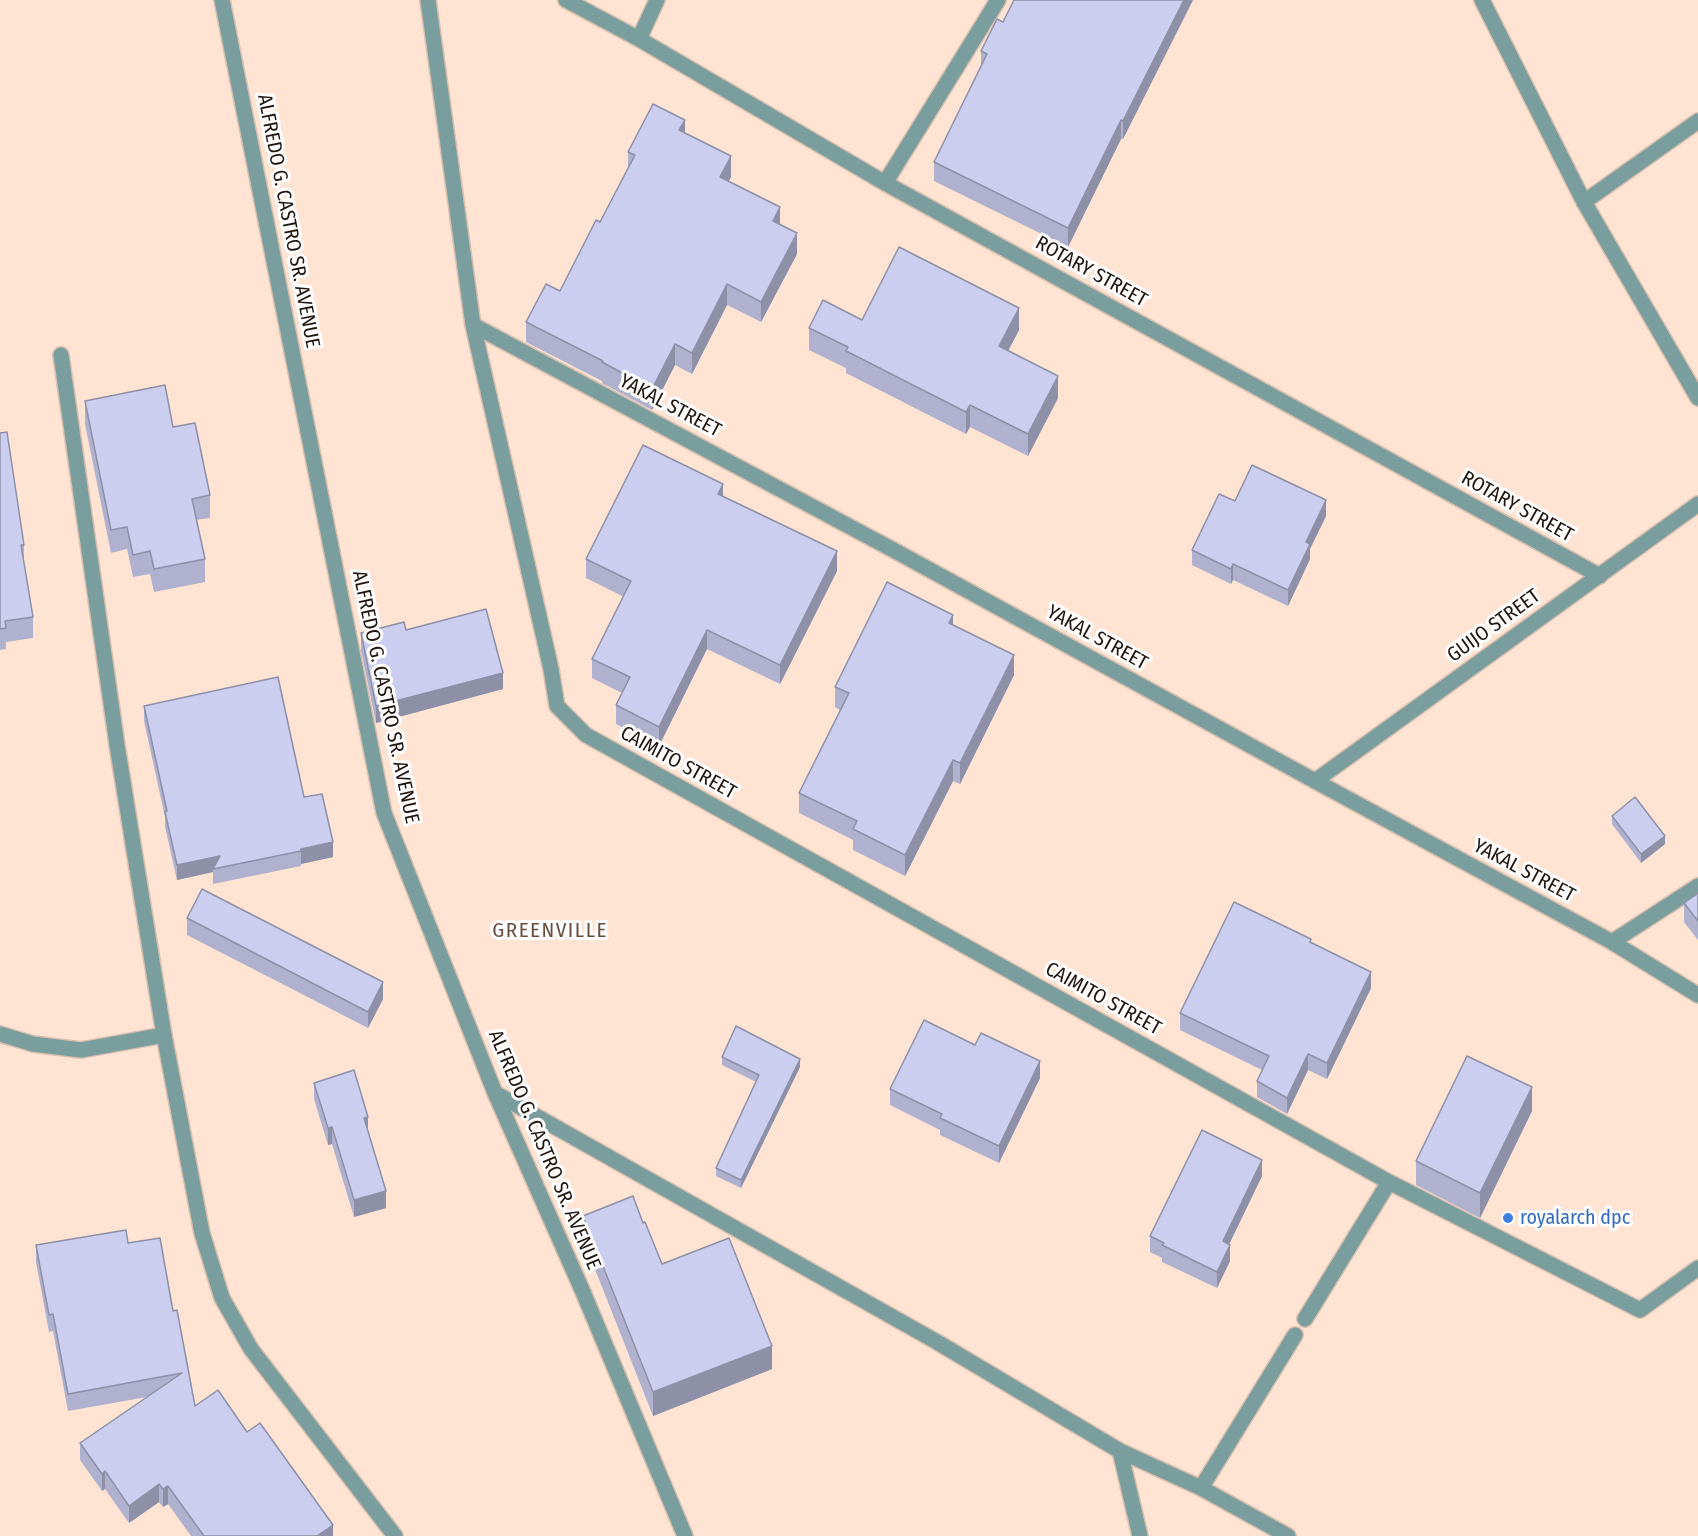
<!DOCTYPE html>
<html>
<head>
<meta charset="utf-8">
<style>
  body { margin:0 }
  canvas { display:block; background:#ffe4d4 }
</style>
</head>
<body>
<canvas width="1698" height="1536"></canvas>
<script>
const ctx = document.querySelector('canvas').getContext('2d');
ctx.lineJoin = 'round';
function strokePath(path, color, width, dash) {
  ctx.strokeStyle = color;
  ctx.lineWidth = width;
  ctx.lineCap = dash ? 'butt' : 'round';
  ctx.setLineDash(dash || []);
  ctx.stroke(path);
}
function fill(path, color) {
  ctx.fillStyle = color;
  ctx.fill(path, 'evenodd');
}
function write(font, color, halo, rows, align = 'center') {
  ctx.font = font + ' "Fira Sans Condensed",sans-serif';
  ctx.lineWidth = 6;
  ctx.setLineDash([]);
  ctx.textBaseline = 'middle';
  ctx.strokeStyle = halo;
  ctx.fillStyle = color;
  for (const [text, x, y, turn = 0] of rows) {
    ctx.save();
    ctx.translate(x, y);
    ctx.rotate((+turn || 0) * Math.PI / 180);
    ctx.textAlign = isNaN(turn) ? turn : align;
    if (halo) ctx.strokeText(text, 0, 0);
    ctx.fillText(text, 0, 0);
    ctx.restore();
  }
}
const minor = new Path2D(`
  M222,0L384,813L495,1093L583,1292L685,1536
  M428,0L473,325L551,669L557,706L586,735L1389,1182L1640,1310L1698,1268
  M566,0L639,39L885,183L1600,576
  M1482,0L1584,202L1698,398
  M639,39L657,0
  M885,183L998,0
  M1584,202L1698,121
  M473,325L899,553L1315,781L1612,942L1698,995
  M61,355L117,745L164,1035L202,1233L222,1298L251,1349L395,1536
  M1315,781L1698,504
  M1612,942L1698,886
  M0,1034L33,1044L81,1050L164,1035
  M495,1093L937,1342L1120,1451L1201,1488L1288,1536
  M1305,1319L1389,1182
  M1120,1451L1140,1536
  M1201,1488L1295,1335`);
const wall = new Path2D(`
  M1193,0L1123,139H1121L1068,247L934,181V162L981,65V51L1003,22Z
  M685,133L731,177L728,181L780,225L797,254L761,322L727,305L692,374L675,365L652,410L602,383V381L526,342V322L560,291L600,222L628,167V152Z
  M862,320L1019,330L1008,351L1058,398L1028,456L970,427L966,434L846,373V368L809,350V328Z
  M85,401L210,495V518L196,520L205,559V582L154,592L150,574L133,577L127,549L111,553L85,424Z
  M0,433L24,545V565L33,617V638L6,642V649L0,650Z
  M723,496L837,571L780,684L707,649L659,746L616,724V705L622,693L592,678V659L624,597L586,578V559Z
  M1235,501L1326,516L1310,549V559L1288,606L1233,580L1231,584L1192,565V550Z
  M953,625L1014,675L960,784L953,781L905,876L853,850V840L799,813V793L840,710L835,707V687Z
  M406,630L503,689L376,723L361,650V633Z
  M144,706L304,797L333,857L301,864V866L213,884V872L177,880L165,827V817L144,721Z
  M1612,816L1665,844L1641,863L1612,824Z
  M1698,893V940L1684,922V903Z
  M187,918L383,999L368,1028L187,935Z
  M1311,943L1371,988L1327,1079L1308,1070L1287,1114L1257,1097V1081L1262,1070L1180,1030V1013Z
  M722,1057L800,1067L741,1188L716,1176V1168L756,1082L722,1065Z
  M1040,1078L999,1163L940,1135V1130L890,1105V1089Z
  M314,1083L368,1132L386,1208L354,1217L332,1144L328,1145L314,1099Z
  M1532,1111L1480,1218L1416,1185V1161Z
  M1262,1176L1229,1244L1230,1261L1217,1288L1162,1262V1258L1150,1252V1236Z
  M583,1216L643,1223L662,1264L772,1369L653,1416L583,1239Z
  M128,1243L173,1311L195,1406L247,1432L333,1536H191L168,1504L163,1507L159,1502L129,1523L105,1489L102,1491L80,1460V1443L147,1397L68,1411L53,1331L49,1332L36,1262V1245Z`);
const shadedWall = new Path2D(`
  M1184,0H1193L1123,139V121Z
  M685,120V141L679,130Z
  M1121,120V139L1068,247V228Z
  M731,156V177L720,198V177Z
  M780,207V228L773,221Z
  M797,233V254L761,322V302Z
  M727,284V305L692,374V353Z
  M1019,308V330L999,368V346Z
  M675,344V365L652,410V389Z
  M1058,376V398L1028,456V434Z
  M970,405V427L966,434V412Z
  M723,484V503L718,494Z
  M1326,500V516L1310,549V559L1288,606V590L1306,542Z
  M837,551V571L780,684V665Z
  M1233,564V580L1231,584V569Z
  M953,615V636L949,623Z
  M707,630V649L659,746V727Z
  M1014,655V675L960,784V763Z
  M503,673V689L376,723V706Z
  M953,760V781L905,876V855Z
  M1665,836V844L1641,863V854Z
  M333,842V857L301,864V849Z
  M220,856L213,869V872L177,880V865Z
  M1371,972V988L1327,1079V1063Z
  M383,982V999L368,1028V1012Z
  M1308,1054V1070L1287,1114V1098Z
  M800,1059V1067L741,1188V1180Z
  M1040,1061V1078L999,1163V1146Z
  M1532,1087V1111L1480,1218V1193Z
  M368,1117V1133L364,1118Z
  M332,1127V1144L328,1145V1128Z
  M1262,1160V1176L1223,1257V1241Z
  M386,1191V1208L354,1217V1200Z
  M1230,1245V1261L1217,1288V1272Z
  M772,1346V1369L653,1416V1392Z
  M105,1471V1489L102,1491V1474Z
  M159,1484V1502L129,1523V1506Z
  M168,1486V1504L163,1507V1489Z
  M333,1525V1536H317Z`);
const building = new Path2D(`
  M1014,0H1184L1123,121L1121,120L1068,228L934,162L987,54L981,51L997,19L1003,22Z
  M653,104L685,120L679,130L731,156L720,177L780,207L773,221L797,233L761,302L727,284L692,353L675,344L652,389L602,362L603,361L526,322L546,284L560,291L596,220L600,222L635,155L628,152Z
  M899,247L1019,308L999,346L1058,376L1028,434L970,405L966,412L846,351L848,347L809,328L823,300L862,320Z
  M165,385L173,427L195,423L210,495L192,499L205,559L154,569L150,551L133,555L127,527L111,530L85,401Z
  M7,432L24,545H21L33,617L5,621L6,628L0,629V433Z
  M643,445L723,484L718,494L837,551L780,665L707,630L659,727L616,705L630,677L592,659L631,581L586,559Z
  M1252,465L1326,500L1306,542L1310,544L1288,590L1233,564L1231,569L1192,550L1219,494L1235,501Z
  M887,582L953,615L949,623L1014,655L960,763L953,760L905,855L853,829L857,821L799,793L849,693L835,687Z
  M486,609L503,673L376,706L361,633L404,622L406,630Z
  M278,677L304,797L322,794L333,842L301,849V851L213,869L220,856L177,865L165,812L167,811L144,706Z
  M1635,797L1665,836L1641,854L1612,816Z
  M202,889L383,982L368,1012L187,918Z
  M1698,893V921L1684,903Z
  M1234,902L1311,939L1310,942L1371,972L1327,1063L1308,1054L1287,1098L1257,1081L1269,1056L1180,1013Z
  M924,1020L975,1045L981,1033L1040,1061L999,1146L940,1118L942,1114L890,1089Z
  M736,1026L800,1059L741,1180L716,1168L759,1075L722,1057Z
  M1467,1056L1532,1087L1480,1193L1416,1161Z
  M354,1070L368,1117L364,1118L386,1191L354,1200L332,1127L328,1128L314,1083Z
  M1202,1130L1262,1160L1223,1241L1230,1245L1217,1272L1162,1245L1164,1243L1150,1236Z
  M633,1196L643,1223L645,1222L662,1264L729,1238L772,1346L653,1392L583,1216Z
  M126,1230L128,1243L160,1238L173,1311L177,1310L195,1406L218,1390L247,1432L260,1423L333,1525L317,1536H204L168,1486L163,1489L159,1484L129,1506L105,1471L102,1474L80,1443L182,1373L68,1394L53,1314L49,1315L36,1245Z`);
const markers = [
  [1508,1218,6,"#3f7fe0"]
];
const streetNames = [
  ["ALFREDO G. CASTRO SR. AVENUE",288,221,79],
  ["ROTARY STREET",1091,272,29],
  ["YAKAL STREET",670,406,28],
  ["ROTARY STREET",1517,507,29],
  ["GUIJO STREET",1494,626,-36],
  ["YAKAL STREET",1097,638,29],
  ["ALFREDO G. CASTRO SR. AVENUE",385,697,78],
  ["CAIMITO STREET",678,763,29],
  ["YAKAL STREET",1524,871,28],
  ["CAIMITO STREET",1103,999,29],
  ["ALFREDO G. CASTRO SR. AVENUE",544,1150,67]
];
const shopNames = [
  ["royalarch dpc",1520,1218]
];
const neighbourhoodNames = [
  ["GREENVILLE",550,931]
];
strokePath(minor, '#d7bfb0', 18);
strokePath(minor, '#7a9e9d', 15);
fill(wall, '#afb1ce');
fill(shadedWall, '#8e90a7');
fill(building, '#cbceef');
strokePath(building, '#8e90a7', 1.5);
for (const [x, y, r, color] of markers) {
  const dot = new Path2D();
  dot.arc(x, y, r, 0, 2 * Math.PI);
  ctx.fillStyle = color;
  ctx.fill(dot);
  strokePath(dot, '#fff', 2);
}
write('20px', '#20150e', '#fff', streetNames);
write('20px', '#366cbe', '#fff', shopNames, 'left');
ctx.letterSpacing = '1.5px';
write('21px', '#6a4f3e', '#fff', neighbourhoodNames);
ctx.letterSpacing = '0px';
</script>
</body>
</html>
